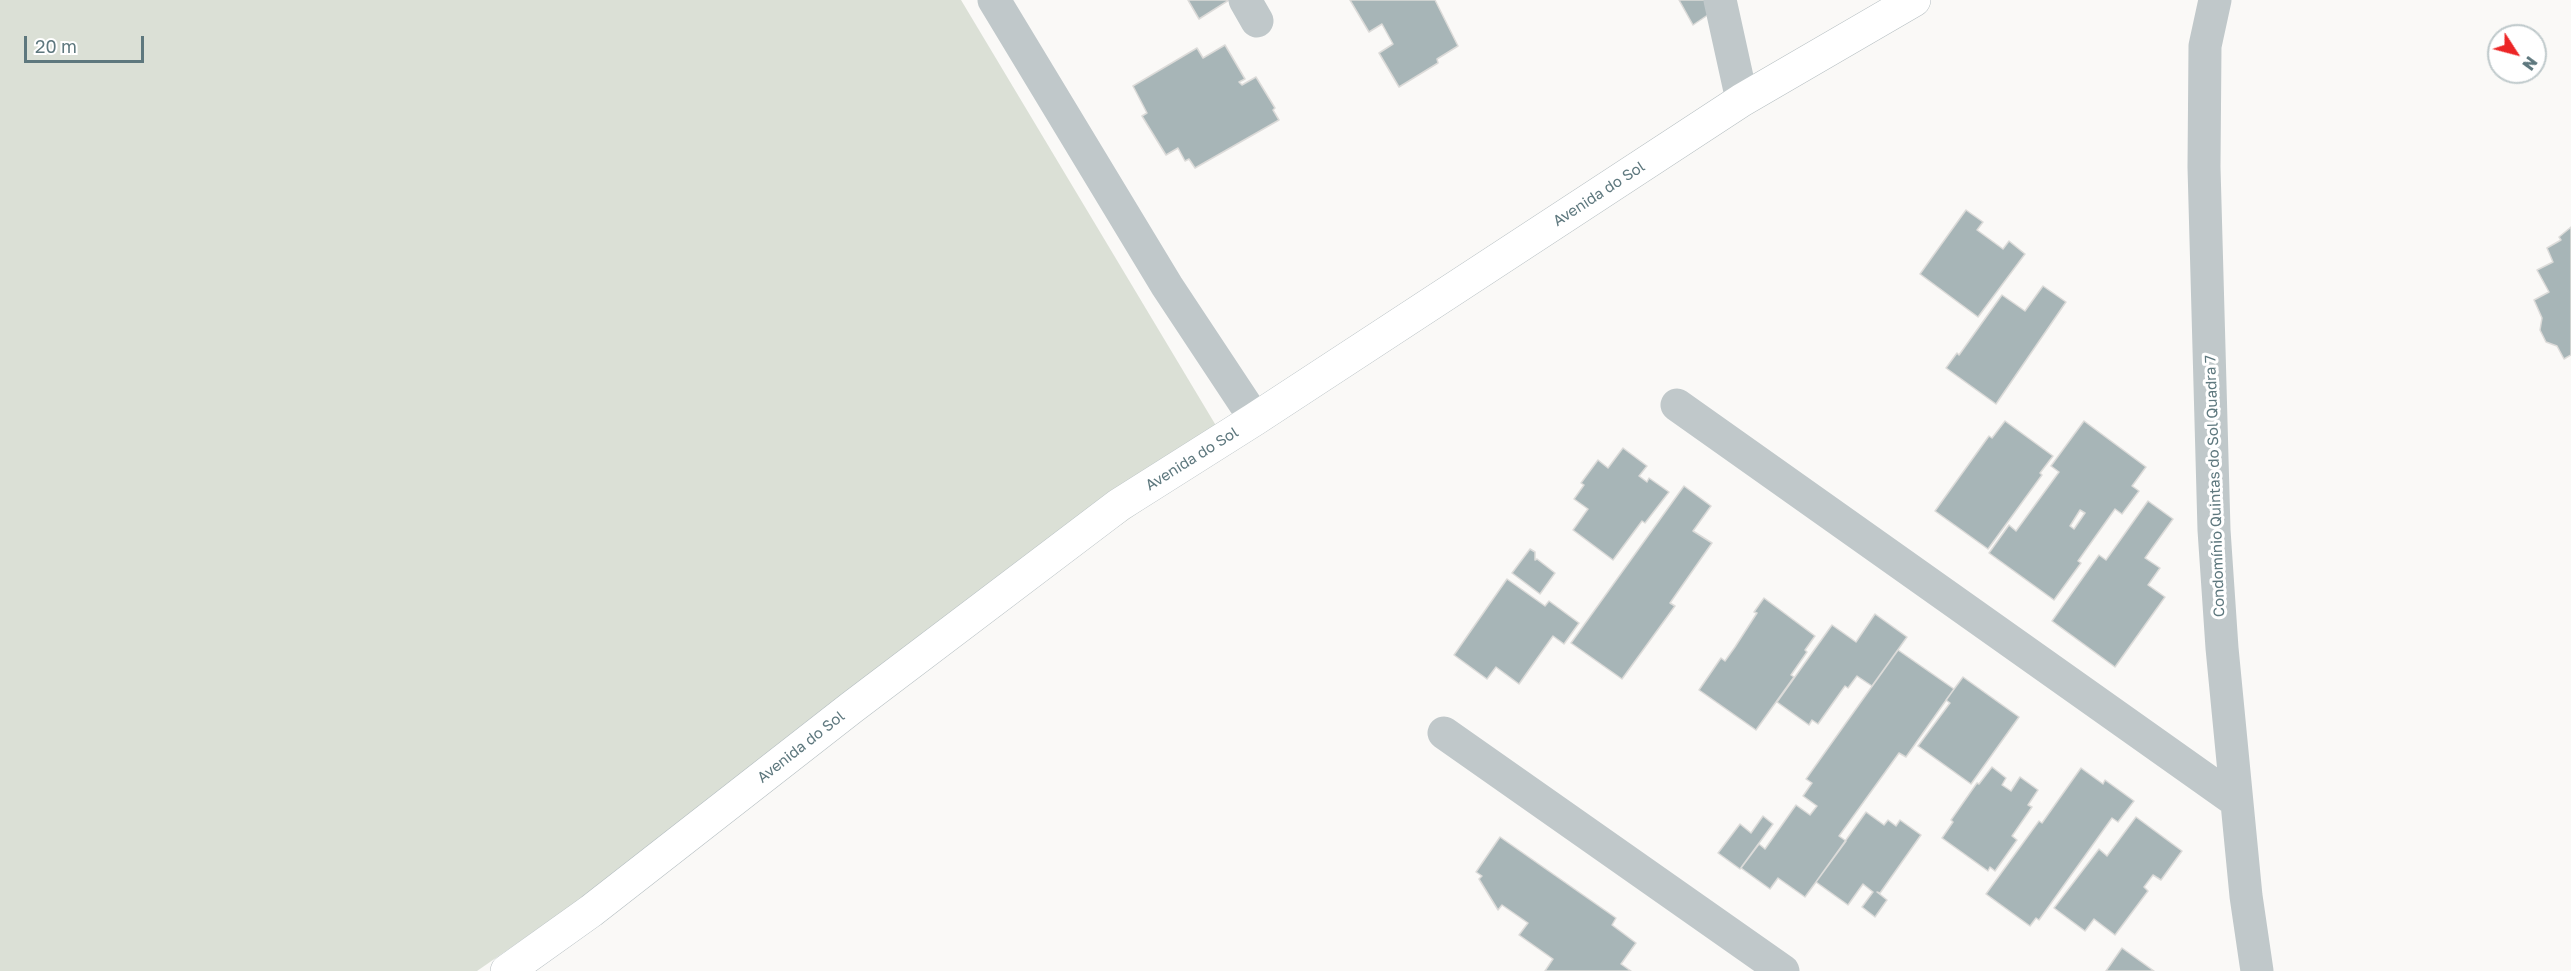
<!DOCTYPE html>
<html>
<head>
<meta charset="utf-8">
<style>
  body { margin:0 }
  #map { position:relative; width:2571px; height:971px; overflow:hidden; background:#faf9f7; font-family:"Golos Text",sans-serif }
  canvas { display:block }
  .north { position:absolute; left:2487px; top:24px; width:60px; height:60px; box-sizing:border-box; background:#fff; border:2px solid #bfc9cb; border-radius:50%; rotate:126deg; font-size:16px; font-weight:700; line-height:24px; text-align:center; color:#5e787e }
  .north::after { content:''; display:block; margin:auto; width:21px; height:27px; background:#ec2526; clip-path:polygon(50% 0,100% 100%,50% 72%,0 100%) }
  .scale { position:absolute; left:24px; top:36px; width:120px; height:27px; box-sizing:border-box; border:3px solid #5e787e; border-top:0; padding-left:8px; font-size:18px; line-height:21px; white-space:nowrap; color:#5e787e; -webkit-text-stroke:4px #fff; paint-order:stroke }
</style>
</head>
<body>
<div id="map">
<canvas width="2571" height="971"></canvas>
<div class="north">N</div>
<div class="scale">20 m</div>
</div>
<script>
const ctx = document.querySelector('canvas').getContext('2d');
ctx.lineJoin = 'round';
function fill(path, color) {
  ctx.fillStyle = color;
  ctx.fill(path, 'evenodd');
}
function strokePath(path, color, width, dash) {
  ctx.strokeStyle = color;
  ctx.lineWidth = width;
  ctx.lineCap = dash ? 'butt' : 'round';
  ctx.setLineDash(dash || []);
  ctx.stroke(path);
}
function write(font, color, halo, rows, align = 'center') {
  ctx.font = font + ' "Golos Text",sans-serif';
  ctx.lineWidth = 6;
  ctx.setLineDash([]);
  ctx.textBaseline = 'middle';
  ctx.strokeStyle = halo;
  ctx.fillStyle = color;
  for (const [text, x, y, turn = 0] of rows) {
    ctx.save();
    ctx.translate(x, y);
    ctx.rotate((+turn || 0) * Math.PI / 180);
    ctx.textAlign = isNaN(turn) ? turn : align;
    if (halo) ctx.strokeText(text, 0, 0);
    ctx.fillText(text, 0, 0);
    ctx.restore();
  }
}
const green = new Path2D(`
  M0,0H961L1230,449L477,971H0Z`);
const building = new Path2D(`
  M1188,0H1229L1199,19Z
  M1350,0H1435L1458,46L1437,59L1438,63L1399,87L1379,53L1393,44L1382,24L1369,32Z
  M1679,0H1730L1693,25Z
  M1225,45L1245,79L1239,82L1242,85L1256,77L1275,108L1273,110L1279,120L1195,168L1189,159L1185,161L1178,148L1166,155L1142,116L1147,113L1133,86L1197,48L1203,58Z
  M1966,210L1983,222L1977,230L2003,249L2009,241L2025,254L1978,317L1920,274Z
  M2571,227V355L2564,359L2557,346L2546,342L2540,330L2542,318L2534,300L2549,292L2537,270L2553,262L2547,248L2561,240L2559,237Z
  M2043,286L2066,302L1996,404L1946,368L1957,353L1959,355L2002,295L2025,311Z
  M2005,421L2053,456L2040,473L2042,475L1988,549L1935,511L1989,436L1992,438Z
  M2084,421L2146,467L2132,486L2139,491L2122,514L2115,509L2078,561L2081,563L2054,600L1989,553L2009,525L2016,531L2059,472L2051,466ZM2080,510L2085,513L2074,529L2070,526Z
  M1623,448L1647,466L1639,476L1647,482L1649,478L1669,492L1645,523L1642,521L1613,560L1573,530L1588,509L1574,499L1584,485L1581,483L1598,460L1608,468Z
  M1684,486L1711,506L1693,531L1712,543L1670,603L1675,606L1622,679L1571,643Z
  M2148,501L2173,519L2145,558L2160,568L2148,585L2165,597L2115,667L2052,621L2099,555L2106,560Z
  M1530,549L1535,552V560L1537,559L1555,573L1540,594L1512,573Z
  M1507,579L1545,606L1549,601L1579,623L1564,644L1553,636L1519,684L1496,667L1487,679L1454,655Z
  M1764,598L1815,636L1805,650L1807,652L1791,675L1794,677L1756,730L1699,690L1721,658L1725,661L1735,647L1757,613L1754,612Z
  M1875,614L1907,637L1872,686L1857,676L1848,688L1845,686L1818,724L1812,720L1809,725L1777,702L1832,625L1856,642Z
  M1898,650L1954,689L1906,757L1899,753L1839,836L1846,841L1805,897L1778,878L1770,889L1741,868L1759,844L1765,849L1796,805L1810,815L1817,806L1803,796L1812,783L1806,779Z
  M1963,677L2019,717L1971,784L1918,746L1950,703L1946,700Z
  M1992,767L2006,778L2002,785L2011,791L2020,777L2038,790L2028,805L2032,807L2012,836L2017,840L1995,871L1990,867L1988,871L1942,838L1953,822L1951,820L1977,783L1979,784Z
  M2081,768L2103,784L2105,780L2134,801L2118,822L2112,818L2039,920L2036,918L2030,926L1986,894L2039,821L2042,823Z
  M1866,812L1884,825L1888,820L1896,826L1900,820L1921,835L1880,893L1877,892L1887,900L1875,917L1862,907L1873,892L1863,884L1848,905L1816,882Z
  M1763,816L1773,824L1740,869L1718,853L1740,824L1751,833Z
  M2136,817L2182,851L2161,880L2153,875L2144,887L2148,891L2115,935L2094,919L2085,931L2054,908L2099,849L2107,856Z
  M1500,837L1616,918L1612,925L1636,943L1621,964L1631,971H1545L1553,959L1519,935L1528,923L1502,905L1498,910L1479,879L1482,876L1476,872Z
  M2122,948L2154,971H2106Z`);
const street = new Path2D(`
  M994,0L1167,286L1255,419
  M1245,0L1257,21
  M1720,0L1742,100
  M2215,0L2205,46L2204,167L2214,530L2222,648L2246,896L2257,971
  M1677,405L2236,801
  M1444,733L1783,971`);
const secondary = new Path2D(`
  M507,971L591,911L851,708L1119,505L1255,419L1742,100L1914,0`);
const streetNames = [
  ["Avenida do Sol",1599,194,-33],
  ["Avenida do Sol",1192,459,-32],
  ["Condomínio Quintas do Sol Quadra 7",2215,486,-92],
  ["Avenida do Sol",801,747,-38]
];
fill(green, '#dbe0d6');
fill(building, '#a7b5b7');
strokePath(building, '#dcdbd9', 1.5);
strokePath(secondary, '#b5bec1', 34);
strokePath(street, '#c0c8ca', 33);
strokePath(secondary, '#fff', 33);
write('15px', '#5e787e', '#fff', streetNames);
</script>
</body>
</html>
